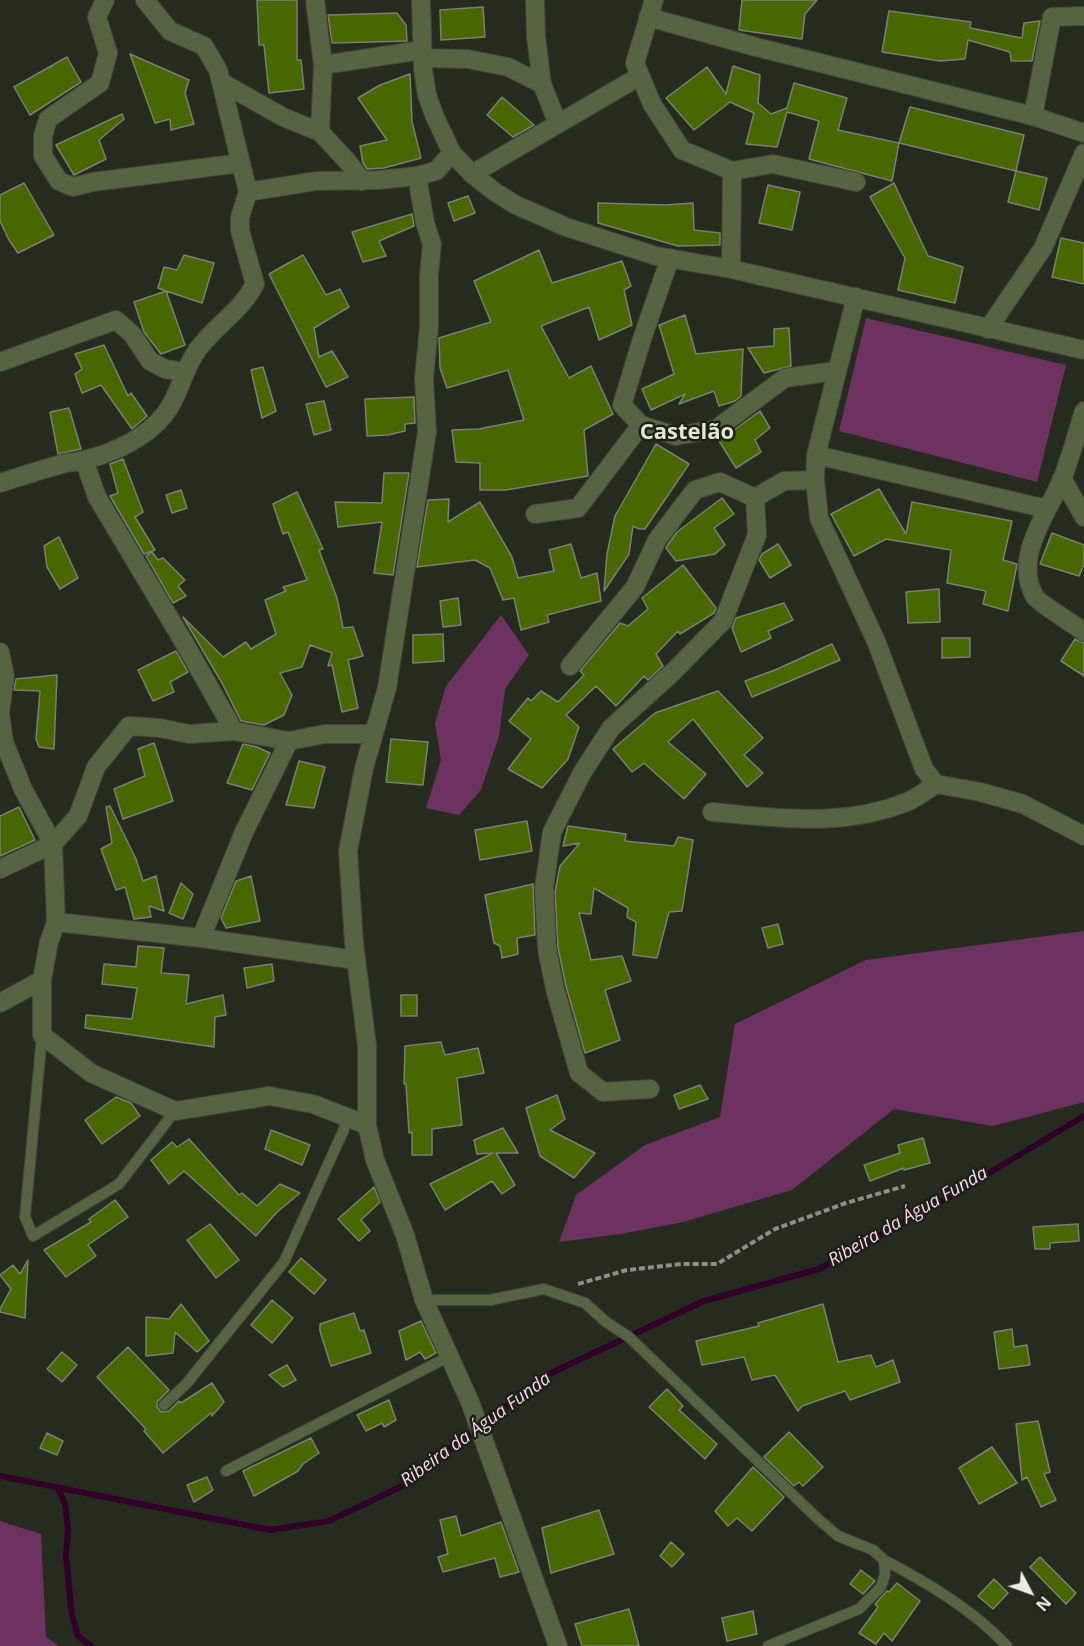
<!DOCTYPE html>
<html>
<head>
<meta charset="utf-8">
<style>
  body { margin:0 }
  #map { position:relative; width:1084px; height:1646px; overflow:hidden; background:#262b1f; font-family:"Open Sans",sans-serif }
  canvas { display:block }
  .north { position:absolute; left:1000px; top:1562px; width:60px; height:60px; -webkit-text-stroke:4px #1c2115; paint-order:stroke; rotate:131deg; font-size:16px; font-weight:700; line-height:24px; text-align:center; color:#e9ede5 }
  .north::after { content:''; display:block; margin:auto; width:21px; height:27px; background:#e9ede5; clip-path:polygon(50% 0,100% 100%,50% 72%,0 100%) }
</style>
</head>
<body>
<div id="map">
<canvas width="1084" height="1646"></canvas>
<div class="north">N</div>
</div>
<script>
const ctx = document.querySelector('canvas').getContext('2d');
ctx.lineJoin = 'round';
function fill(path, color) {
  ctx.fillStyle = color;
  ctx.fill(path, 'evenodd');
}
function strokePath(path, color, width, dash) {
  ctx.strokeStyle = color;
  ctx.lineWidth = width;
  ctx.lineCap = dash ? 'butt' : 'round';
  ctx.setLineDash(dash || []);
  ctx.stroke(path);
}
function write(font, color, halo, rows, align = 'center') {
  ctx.font = font + ' "Open Sans",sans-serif';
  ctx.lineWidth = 5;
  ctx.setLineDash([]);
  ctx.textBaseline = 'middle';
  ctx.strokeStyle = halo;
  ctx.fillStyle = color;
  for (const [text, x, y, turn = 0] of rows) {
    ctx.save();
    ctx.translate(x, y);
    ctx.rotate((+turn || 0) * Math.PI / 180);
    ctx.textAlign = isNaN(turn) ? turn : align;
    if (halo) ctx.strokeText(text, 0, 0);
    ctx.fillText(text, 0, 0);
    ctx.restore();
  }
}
const green = new Path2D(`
  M866,318L1066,365L1037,482L839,431Z
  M501,615L529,655L505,689L499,736L481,790L459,815L426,808L441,760L435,723L446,686Z
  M1084,931V1102L993,1126L894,1109L792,1190L683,1222L621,1234L559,1242L576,1195L645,1145L720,1117L735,1024L866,960Z
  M0,1521L41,1534L46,1637L59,1646H0Z`);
const stream = new Path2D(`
  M0,1476L270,1530L329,1521L402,1486L547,1375L704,1301L819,1269L944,1200L1084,1116
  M58,1488L65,1504L68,1528L66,1556L72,1616L78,1636L91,1646`);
const building = new Path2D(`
  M257,0H297V60H301L304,89L269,93L264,45H259Z
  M742,0H817L805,14L802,39L739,30Z
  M483,7L485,37L441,40L440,10Z
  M889,11L971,22L970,28L1022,38L1024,23L1040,21L1032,61H1011L1010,52L968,40L965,59L940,61L882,52Z
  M397,13L406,25L407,41L332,43L328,15Z
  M130,54L189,80L185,93L194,124L171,130L170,119L155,123Z
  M67,57L81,82L30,115L14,87Z
  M733,66L760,75L758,103L771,114L787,108L794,83L847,98L838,130L899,143L892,181L809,159L819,121L787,112L777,147L746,144L754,113L730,102L694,130L666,98L707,67L726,94Z
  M410,74L412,122L421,158L384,168L367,169L363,163L360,146L387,140L358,98L380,85Z
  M502,97L534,125L513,137L487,115Z
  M910,107L1024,135L1016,171L899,143Z
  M122,114L124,119L99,140L106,159L74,175L56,145Z
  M1016,171L1047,178L1039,210L1008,202Z
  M24,183L54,235L18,253L9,240L0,221V195Z
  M894,183L928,256L963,267L955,303L898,290L905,258L870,197Z
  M768,185L800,192L792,230L759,223Z
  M468,196L475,213L454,221L448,203Z
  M598,203L665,205L693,203L694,230L720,233V245L678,246L598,223Z
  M412,214L414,226L379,241L386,256L363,262L352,232Z
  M1061,238L1084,243V284L1052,277Z
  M539,250L552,283L622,261L631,286L624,290L632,325L599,340L589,307L541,326L569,378L591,366L613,414L584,430L588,476L506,490H480V463L456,462L452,430L479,429L524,420L508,370L447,388L440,368L439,338L491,322L474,281Z
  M184,255L214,263L202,303L166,291L185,345L161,354L144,332L134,302L166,291L158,288L164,267L177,270Z
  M303,255L326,295L340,289L349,307L314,328L319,357L332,351L348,377L326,387L269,274Z
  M685,315L696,354L743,349L741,396L735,401L719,406L714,391L679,404L685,394L651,410L642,389L674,374L659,325Z
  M789,328L791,366L764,373L748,348L774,346V329Z
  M104,345L128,396L131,393L147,416L132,429L101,385L82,393L75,374L82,369L75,354Z
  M263,367L276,411L262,418L251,370Z
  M414,397L415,423L405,424V431L388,435L367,436L365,399Z
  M324,401L331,430L314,435L306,404Z
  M69,408L81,449L58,454L50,412Z
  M760,411L770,428L755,440L761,452L736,468L719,441Z
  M656,444L689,464L645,529H639L633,526L629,554L604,591L607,554L615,516Z
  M123,459L143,512L135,517L155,550L144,554L110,496L118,493L110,464Z
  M384,473H409L393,575L374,573L382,522L338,527L335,502L382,503Z
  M879,489L906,534L912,502L1012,521L1003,560L1017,564L1008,611L983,604L986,591L947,583L951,550L886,539L854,556L831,514Z
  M181,490L187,508L172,513L166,495Z
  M297,492L323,549L319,550L337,598L343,628L353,627L363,656L348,660L358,708L342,712L332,665L328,666L332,653L310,645L302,667L280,673L292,695L284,715L264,725L241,721L222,683L183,617L223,657L246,642L251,649L276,634L265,600L286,591L283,587L307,580L288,532L283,534L273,504Z
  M722,498L734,514L714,528L725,545L715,554L676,561L666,548L667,546L677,532Z
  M449,499L448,522L480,502L512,557L518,578L554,571L549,550L571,544L581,578L597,573L601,601L547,615L549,622L521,630L514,598L503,600L490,568L475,560L417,567L428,500Z
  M1052,533L1084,545V564L1079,576L1040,564Z
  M59,537L78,578L60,589L47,567L44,546Z
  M778,544L791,565L770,578L759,560L762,554Z
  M152,552L158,560L163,558L185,580L178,586L186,596L173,603L146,556Z
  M683,565L716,608L714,613L680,634L678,631L656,654L663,666L648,680L644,676L616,706L596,686L566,715L579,727L568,759L542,788L508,769L531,739L509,721L528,698L531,701L541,691L558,702L584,675L580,671L620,623L628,626L648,609L642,598Z
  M939,589L940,622L908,623L906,592Z
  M458,598L461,625L443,627L440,601Z
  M784,603L793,620L768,631L771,638L741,652L732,628L736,618Z
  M443,634L444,661L413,663V635Z
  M942,638H970V657L942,658Z
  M1075,639L1084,643V676L1061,661Z
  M832,644L840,660L752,697L745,681L775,670Z
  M176,651L188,672L170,682L174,692L153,701L138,670Z
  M57,675L54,749L39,747L36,739L40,691L14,690L16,679Z
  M718,691L763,738L744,755L763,773L747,787L693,719L668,742L706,774L684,799L644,763L632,772L613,749L655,713Z
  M391,739L428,742L423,785L386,782Z
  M154,743L173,801L123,819L114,789L145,776L138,749Z
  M243,744L257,747L270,753L252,790L227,783Z
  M299,761L325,767L314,808L286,805Z
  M110,806L136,859L143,881L156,876L164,911L149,906L151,917L134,919L125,887L116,890L101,849L112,843L106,807Z
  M19,807L35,840L0,856V816Z
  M527,821L532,851L480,860L475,830Z
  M568,826L626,834L625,841L674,846L678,837L693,840L682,911L669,912L657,958L633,955L636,922L627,917L628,908L594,888L591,914L579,913L591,960L622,956L631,981L605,990L620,1040L585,1053L566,986L558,948L555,892L560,866L580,843L563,846Z
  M251,876L260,921L226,928L221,918L236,881Z
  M181,883L193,894L183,919L169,913Z
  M533,884L535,935L517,938L518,954L502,958L500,946L494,943L485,895Z
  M778,924L783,944L768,948L762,928Z
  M138,946L164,948L161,973L189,975L186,1004L223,995L226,1015L215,1017L214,1047L85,1028L86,1015L132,1019L137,988L102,984L104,964L136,967Z
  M272,964L274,981L247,988L244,968Z
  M401,995H417V1016H401Z
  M441,1042L445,1055L478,1048L484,1073L457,1078L462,1125L432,1129V1155H412V1132L409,1133L406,1084H404L405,1046Z
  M700,1085L708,1099L679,1109L674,1095Z
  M557,1095L565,1119L550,1130L595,1153L574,1178L540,1156L526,1108Z
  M116,1097L131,1103L140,1116L102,1144L85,1120Z
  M503,1128L518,1153H496L515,1185L502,1194L492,1181L445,1210L430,1184L493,1153L477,1154L474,1140Z
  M271,1130L310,1145L302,1165L265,1149Z
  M923,1138L930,1163L904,1170V1168L870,1181L864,1165L900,1153L898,1145Z
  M189,1139L239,1195L242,1193L257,1206L280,1184L300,1193L276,1213L256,1236L184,1171L169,1184L151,1160L172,1142L177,1147Z
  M374,1187L380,1202L361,1220L370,1231L359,1241L338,1219Z
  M115,1200L128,1217L88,1245L96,1256L66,1277L44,1250L91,1222L89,1219Z
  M210,1224L239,1260L216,1278L187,1240Z
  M1078,1224L1079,1241L1050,1243V1249H1035L1033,1227Z
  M301,1258L326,1280L314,1294L289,1272Z
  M28,1260L25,1318L0,1312V1309L11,1289L0,1275L13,1265L20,1274Z
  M272,1300L293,1318L272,1343L251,1325Z
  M181,1304L209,1341L197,1352L175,1332L173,1353L146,1356V1317L169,1319Z
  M823,1304L838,1362L871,1355L876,1367L893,1360L900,1382L850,1400L845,1391L802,1406L798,1411L775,1375L752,1380L744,1357L702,1365L696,1341L759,1326L758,1323Z
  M354,1313L360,1331L364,1330L371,1353L331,1366L320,1331V1324Z
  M421,1321L436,1353L425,1359L420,1352L406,1360L399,1331Z
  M1012,1329L1014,1347L1027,1345L1030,1365L999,1369L994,1332Z
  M128,1347L169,1390L157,1402V1407L161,1412L169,1411L179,1401L181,1403L212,1383L224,1402L212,1416L211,1413L163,1453L144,1431L146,1429L97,1377Z
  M62,1352L77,1365L62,1382L47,1369Z
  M287,1365L296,1380L283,1387L269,1375Z
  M667,1389L683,1406L679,1410L717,1444L705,1459L649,1407Z
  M389,1400L396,1420L384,1427L382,1423L366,1431L357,1415Z
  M1038,1421L1050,1472L1044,1474L1056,1500L1041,1507L1027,1477L1022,1480L1016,1424Z
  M789,1432L823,1467L803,1486L799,1482L794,1486L764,1457Z
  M47,1433L63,1441L57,1455L40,1448Z
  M311,1438L319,1453L303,1464L298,1471L254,1496L243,1471Z
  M992,1447L1017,1483L979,1504L959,1468Z
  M753,1467L784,1497L752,1531L737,1518L728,1526L715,1511Z
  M207,1477L213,1490L194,1502L187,1485Z
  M599,1510L614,1554L551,1573L542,1528Z
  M456,1516L461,1536L501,1522L519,1572L500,1577L495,1558L443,1572L438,1557L448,1554L440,1520Z
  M671,1542L684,1554L672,1567L660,1556Z
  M1040,1557L1076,1593L1066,1604L1030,1567Z
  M861,1570L875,1581L863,1594L850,1584Z
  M994,1579L1008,1593L993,1609L978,1596Z
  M897,1583L920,1601L892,1641L884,1633L876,1644L859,1633L878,1607L875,1604L887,1591L889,1592Z
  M629,1609L639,1646H582L575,1624Z
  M753,1611L757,1634L727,1641L722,1618Z`);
const path = new Path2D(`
  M578,1284L627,1270L681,1264H717L775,1229L846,1203L905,1186`);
const lane = new Path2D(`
  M42,1035L25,1217L33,1236L119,1184L175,1111
  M424,1300H490L544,1289L585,1303L606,1322L629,1337L817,1518L838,1536L873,1550L884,1560L885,1574L881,1587L859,1609L768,1646
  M164,1405L187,1383L284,1262L349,1118
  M226,1471L450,1356
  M884,1560C928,1583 973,1610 1007,1646`);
const street = new Path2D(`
  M105,0L97,17L108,53L100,83L48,119L43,136V156L59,181L73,187L93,182L241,163
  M145,0L170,31L204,46L218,70L248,192
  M315,0L323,65L320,132L348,162L362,181
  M421,0L423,69L427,95L435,117L452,153L472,174L495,192L516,205L566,227L656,256L731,269L1084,350
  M535,0L536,37L542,84L558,124
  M654,0L635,63L652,104L682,150L732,171L731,269
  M1084,16L1052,17L1033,116L1084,133
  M648,17L756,47L1033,116
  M423,58L468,59L508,67L542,84
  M323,65L422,50
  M221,82L283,117L320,132
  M732,171L773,164L856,182
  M472,174L640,76
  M417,176L425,223L432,244L429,275V327L424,378L427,432L387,688L364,768L348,851L354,943L367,1046V1125L375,1160L405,1235L424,1300L470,1402L558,1646
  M670,258L642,339L622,405L641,425L676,436L716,429L785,378L836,371
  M988,329L1043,248L1084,153
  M0,362L116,320L132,334L150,361L165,369L184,372
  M1084,411C1077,433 1071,456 1063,477C1048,514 1012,557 1035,597C1039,603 1075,625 1084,632
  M816,455L856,297
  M84,460L97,497L185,644L234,731
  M1062,478L1084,517
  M0,483C22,476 43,469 66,463C71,462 78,462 84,460C114,453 146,438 165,414C180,395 183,369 198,349C216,325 241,311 255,284L240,231V217L248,192L316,181L378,180L417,176L436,171L452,153
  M1047,509L816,455L815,480L819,518L876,641L924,769L936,784L980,792L1023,804L1084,836
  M535,514L578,508L641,425
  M0,652L5,676L0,713L4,742L23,789L53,844L56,922L49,942L42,980V1035L91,1073L175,1111L269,1096L313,1104L367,1125
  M570,666L635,587L657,540L695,490L720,482L755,498L784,481L815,480
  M712,812C779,818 844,828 909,801C918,797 927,790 936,784
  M0,869L53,844L78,816L96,767L129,726L160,728L189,734L234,731L289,741
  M56,922L201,938
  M356,960L201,938L244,832L289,741L324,734H374
  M0,1003L42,980
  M650,1089L603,1092L579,1073L555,989L547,949L544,888L552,832L582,773L611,728L673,672L723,621L757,535L755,498`);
const waterNames = [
  ["Ribeira da Água Funda",908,1217,-30],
  ["Ribeira da Água Funda",476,1430,-36]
];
const districtNames = [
  ["Castelão",687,433]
];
fill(green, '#6e3260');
strokePath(stream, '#310028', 6);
fill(building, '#496700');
strokePath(building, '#7a8072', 1.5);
strokePath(lane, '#41463b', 12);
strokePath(street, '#41463b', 20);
strokePath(path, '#8c9086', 4, [6, 3]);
strokePath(lane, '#566442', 10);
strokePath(street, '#566442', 18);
write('italic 18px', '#fcd2f0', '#1c2115', waterNames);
write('bold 22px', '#e0e7d7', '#1c2115', districtNames);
</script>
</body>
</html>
